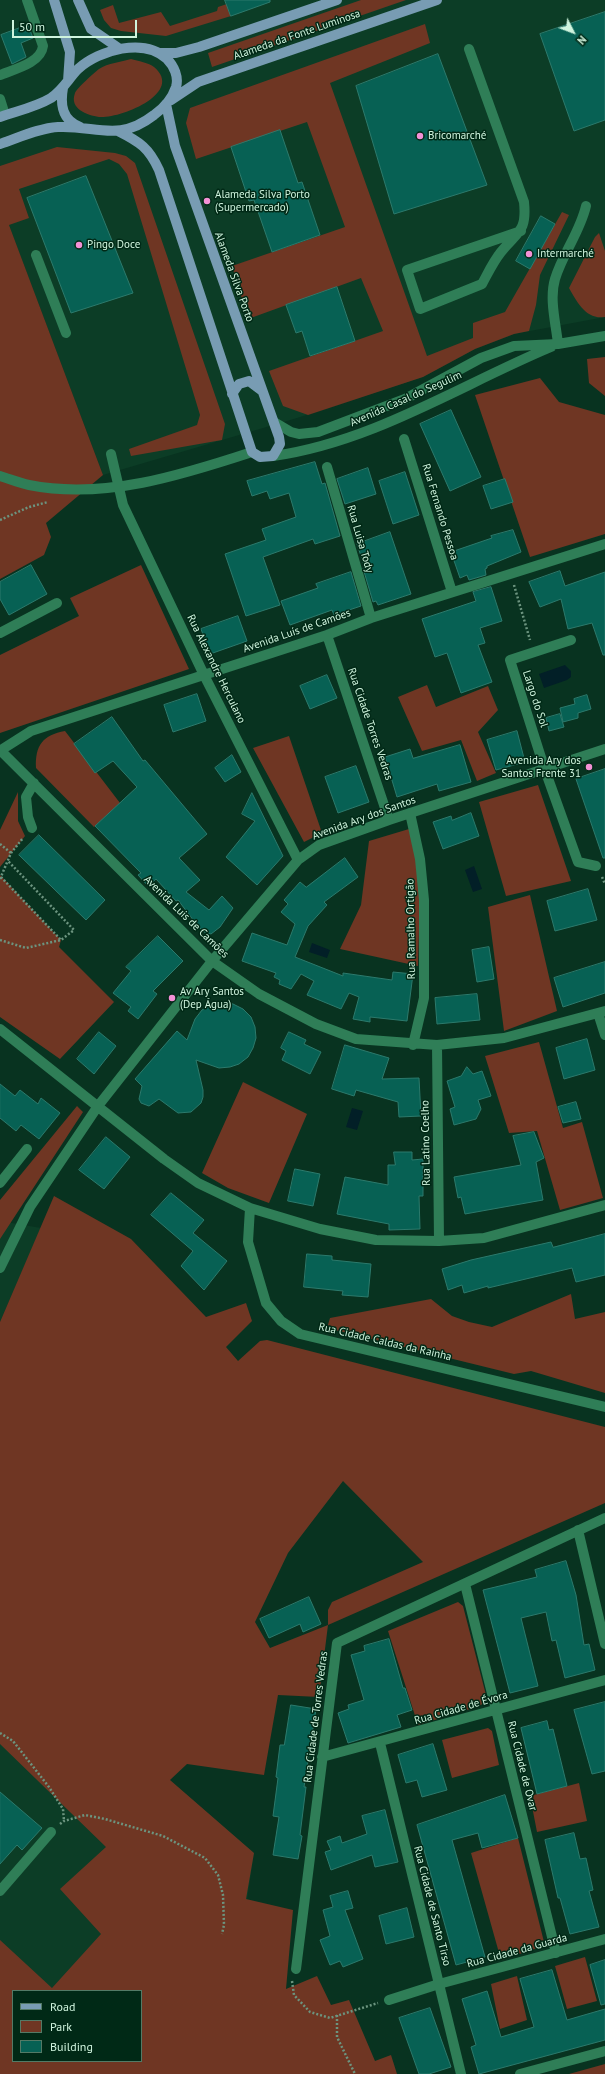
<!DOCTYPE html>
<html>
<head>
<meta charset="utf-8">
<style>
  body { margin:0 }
  #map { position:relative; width:605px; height:2074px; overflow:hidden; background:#083320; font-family:"PT Sans",sans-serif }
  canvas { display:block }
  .legend { position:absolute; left:12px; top:1990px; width:130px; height:72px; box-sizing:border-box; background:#002916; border:1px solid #537a66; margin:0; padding:5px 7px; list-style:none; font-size:12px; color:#cff4de }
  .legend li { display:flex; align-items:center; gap:8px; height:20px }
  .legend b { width:20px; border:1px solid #537a66 }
  .north { position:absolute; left:553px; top:12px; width:40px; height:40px; -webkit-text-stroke:3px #002916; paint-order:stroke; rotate:132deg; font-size:11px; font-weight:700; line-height:16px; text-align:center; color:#cff4de }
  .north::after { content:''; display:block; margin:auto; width:14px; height:18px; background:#cff4de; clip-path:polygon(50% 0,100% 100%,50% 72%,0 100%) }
  .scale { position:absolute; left:12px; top:20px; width:125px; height:18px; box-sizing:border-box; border:2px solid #cff4de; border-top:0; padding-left:5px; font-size:12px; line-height:14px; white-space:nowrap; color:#cff4de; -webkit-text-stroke:3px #002916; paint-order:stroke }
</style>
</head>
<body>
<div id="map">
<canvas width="605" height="2074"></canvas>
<ul class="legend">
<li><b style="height:5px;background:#789cb3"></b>Road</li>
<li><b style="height:11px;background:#6f3623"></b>Park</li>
<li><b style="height:11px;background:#076154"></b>Building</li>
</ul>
<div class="north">N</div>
<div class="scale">50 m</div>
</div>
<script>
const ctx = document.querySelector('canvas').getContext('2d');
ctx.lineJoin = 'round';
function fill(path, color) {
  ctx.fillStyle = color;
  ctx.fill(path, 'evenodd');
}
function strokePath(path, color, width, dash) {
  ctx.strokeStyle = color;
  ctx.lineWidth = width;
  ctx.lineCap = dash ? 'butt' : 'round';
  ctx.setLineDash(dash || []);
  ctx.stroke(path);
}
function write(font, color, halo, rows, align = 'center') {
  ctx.font = font + ' "PT Sans",sans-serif';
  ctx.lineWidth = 3;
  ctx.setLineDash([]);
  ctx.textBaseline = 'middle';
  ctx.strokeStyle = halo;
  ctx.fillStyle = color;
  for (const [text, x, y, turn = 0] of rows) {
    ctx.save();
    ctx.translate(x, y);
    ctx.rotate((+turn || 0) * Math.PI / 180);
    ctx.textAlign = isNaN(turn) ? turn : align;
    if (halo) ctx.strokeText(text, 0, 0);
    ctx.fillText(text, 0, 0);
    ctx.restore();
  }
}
const built = new Path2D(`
  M0,0H605V317L514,334L475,349L423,377L297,418L103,475L0,202Z
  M0,1221L41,1228L0,1322Z
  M0,1633L254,1853L221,2074H0ZM13,1991H141V2061H13Z`);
const green = new Path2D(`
  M361,0H406L212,67L208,53Z
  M227,4L231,16L166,36L121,31L111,28L104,20L100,10L113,5L119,23L161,12L170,26L217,11L218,7Z
  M425,24L430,43L330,83L427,356L473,338V323L505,312L562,212L569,215L540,275L536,305L529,331L514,334L475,349L423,377L308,415L283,406L269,371L383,331L361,278L248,319L232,266L345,227L307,122L196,159L186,123L190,108Z
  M131,59C138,61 149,63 154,67C185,93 120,119 99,117C87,115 69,109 75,93C77,88 94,73 99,69C108,63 121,62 131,59Z
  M57,147L115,153L126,156L135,163L225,424L222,440L131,456L129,449L197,425L200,415L127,174L119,164L109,159L19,189L29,218L9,225L103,475L46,523L51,537L44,555L0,579V166Z
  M599,233L605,251V317C586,320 577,302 569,288L595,237Z
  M605,357V396L589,383L587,359Z
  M540,378L559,402L605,415V534L530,557L475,395Z
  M141,565L189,669L0,733V655L79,616L70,598Z
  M427,685L436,707L488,686L498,710L478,732L496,773L477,781L461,740L422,751L398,697Z
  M65,731L120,803L94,827L36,768C35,745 43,735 65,731Z
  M289,736L322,833L304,842L253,748Z
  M538,785L571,881L506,896L479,802Z
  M18,792V821L25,836L0,867V830Z
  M409,829L418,865L420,893L418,966L340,949L361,905L369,841Z
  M0,875L61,940L59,947L114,1002L60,1059L0,1017Z
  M530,895L557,1011L504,1031L488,907Z
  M539,1042L563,1128L582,1122L603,1198L560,1210L537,1131L509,1133L485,1056Z
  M243,1082L307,1114L269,1203L228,1188L202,1173Z
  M77,1106L83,1112L0,1239V1200Z
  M54,1196L131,1239L206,1317L246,1303L252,1321L226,1347L238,1361L260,1341L267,1340L605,1427V1503L328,1625L319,1697L278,1695L264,1775L187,1764L170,1780L254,1853L246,1899L293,1910L286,1989L317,1976L331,2005L349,2000L375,2061L391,2055L397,2074H0V1940L52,1988L101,1934L60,1889L106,1847L0,1744V1322ZM343,1481L423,1562L332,1602L328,1610V1625L270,1648L255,1622L288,1553ZM13,1991H141V2061H13Z
  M571,1294L575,1319L605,1312V1393L531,1371L514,1374L327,1328L330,1318L431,1299L452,1316L469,1322L492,1327Z
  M458,1602L463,1606L487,1699L480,1706L418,1725L388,1631Z
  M488,1728L492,1731L499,1765L452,1778L442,1740Z
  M579,1783L587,1821L537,1832L530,1796Z
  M518,1838L544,1942L541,1947L501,1960L471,1853Z
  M585,1957L597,2001L567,2009L555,1966Z
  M517,1976L527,2020L500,2029L491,1984Z
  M605,2064V2074H569Z`);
const water = new Path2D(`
  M565,665L571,671V677L567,680L544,688L539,674Z
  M474,866L482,889L473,892L465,870Z
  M312,943L330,950L327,958L309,952Z
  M352,1108L363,1111L357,1130L346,1127Z`);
const building = new Path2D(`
  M225,0H270V2L231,16Z
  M605,12V120L574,131L540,34Z
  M28,25L33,38L21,43L26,57L12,64L1,35Z
  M438,54L487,185L394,214L356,86Z
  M280,130L298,183L302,182L320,235L272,252L254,200L249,201L231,147Z
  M86,176L133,293L71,313L27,198Z
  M541,216L555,224L530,269L516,261Z
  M337,287L355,341L310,356L302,331L296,333L286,305Z
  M451,410L481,477L450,491L420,424Z
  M315,462L322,484L325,483L340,536L315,544L313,539L263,557L280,605L246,616L225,554L266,540L262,529L296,517L289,493L270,499L267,491L252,496L247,481Z
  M368,468L376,494L345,504L337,479Z
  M405,472L419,515L393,524L379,481Z
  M505,479L513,502L491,509L483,486Z
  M513,530L521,552L487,566V568L485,569L486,575L469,580L467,575L460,578L451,552L492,538L491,536Z
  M390,532L411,594L378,605L376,601L373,602L363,568H365L357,544Z
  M31,565L47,594L9,615L0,599V582Z
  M560,571L565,586L605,572V655H603L592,623L568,629L561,599L540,607L529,582Z
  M351,572L361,606L334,615L332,610L290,625L281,601L318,588L316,584Z
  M491,587L502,621L480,628L485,643L478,645L492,682L461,693L447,653L435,657L422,619L476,601L473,592Z
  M238,616L247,641L210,654L201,629Z
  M327,675L337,698L310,709L300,686Z
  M197,694L206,721L173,732L164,705Z
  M587,695L591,709L578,713V718L563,722L560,708L575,704L574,699Z
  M560,714L564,727L549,731L546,718Z
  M112,717L143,761L145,760L207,834L179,858L200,880L186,892L209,910L222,896L233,908L220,927L211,934L204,932L197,925L178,900L176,901L156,879L148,886L138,875L141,873L95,826L137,787L113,761L95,773L74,744Z
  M517,731L525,762L496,770L487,740Z
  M460,745L471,782L439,791L437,784L397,797L385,757L410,749L413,758Z
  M232,755L241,772L225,782L215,768Z
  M356,766L369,802L338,813L325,777Z
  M605,769V858H603L576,779Z
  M252,793L283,856L257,885L226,857L255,821L242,814Z
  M471,813L479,836L443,849L433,822L451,816L452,820Z
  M39,835L105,900L86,920L19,855Z
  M345,858L358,877L324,902L327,905L308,926L295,957L343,976V973L392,980L393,972L413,974L407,1021L370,1017V1022L353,1019L359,997L349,993L341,1009L307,995L314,981L301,974L291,989L279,984L280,980L274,977L276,973L242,961L252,933L287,945L295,924L281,912L288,904L284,900L300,882L306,887Z
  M588,889L597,920L555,931L547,901Z
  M158,936L183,961L153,991L157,994L138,1019L128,1011L131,1007L113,993L131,971L126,967Z
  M489,947L494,979L477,982L472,950Z
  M605,962V993L563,1007L554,978Z
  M477,994L480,1020L437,1024L435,998Z
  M222,1002L233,1004L243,1009L251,1017L255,1027L256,1038L253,1048L248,1057L239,1064L230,1067L219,1068L196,1060L203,1090V1097L201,1103L191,1112L178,1113L159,1099L149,1106L141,1103L139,1099L142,1086L135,1079L177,1031L187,1040L195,1019L202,1010L211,1005Z
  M99,1032L116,1046L94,1074L77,1059Z
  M289,1032L306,1040L304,1044L321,1052L310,1074L282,1060L286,1051L281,1048Z
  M587,1039L595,1070L564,1079L556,1048Z
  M345,1045L389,1058L382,1079L419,1078L421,1116L399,1117L398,1102L356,1090L354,1096L332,1089Z
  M467,1067L473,1074L482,1071L491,1096L478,1100L481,1109L476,1119L454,1125L450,1109L455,1107L447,1081L461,1076Z
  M0,1084L15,1096L20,1090L38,1104L41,1098L60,1113L39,1139L21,1125L16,1131L0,1118Z
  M576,1102L581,1119L563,1123L558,1107Z
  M534,1132L544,1158L536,1162L543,1200L465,1214L461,1197L458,1198L454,1177L521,1165L513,1136Z
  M106,1137L130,1157L104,1189L79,1170Z
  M394,1152H412V1160L423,1159V1196H419L420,1229L389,1230V1224L337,1214L345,1177L388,1185V1165H395Z
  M295,1169L320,1174L313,1206L288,1201Z
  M171,1193L204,1220L193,1233L227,1261L204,1290L181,1266L193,1251L151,1215Z
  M605,1234V1275L576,1282L572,1268L488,1288V1286L464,1293L462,1285L448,1290L442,1269L471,1260L551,1242L553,1247Z
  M307,1254L332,1256V1260L371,1264L368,1297L342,1295L343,1291L304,1287Z
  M566,1561L576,1595L584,1645L589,1644L595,1670L565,1678L556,1640L552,1641L546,1612L521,1618L538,1686L510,1693L483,1590L537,1577L535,1570Z
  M309,1597L321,1624L303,1632L300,1624L269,1638L260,1619Z
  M389,1639L403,1688H405L412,1710L397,1715L401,1727L348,1743L338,1713L349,1709L348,1705L364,1700L351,1655L365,1651L364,1646Z
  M605,1702V1771L592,1774L574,1710Z
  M291,1705L316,1709L304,1787H306L300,1835L302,1836L298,1859L273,1855L279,1817L273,1816L278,1778L276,1777L280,1745H284Z
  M547,1721L549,1730L553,1729L567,1786L537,1794L521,1728Z
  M433,1744L447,1790L422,1797L417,1780L406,1783L398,1755Z
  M0,1792L42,1828L22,1850L17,1845L0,1864Z
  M505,1795L518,1838L482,1848L478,1833L452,1840L485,1957L456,1965L417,1825Z
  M385,1810L398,1862L375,1867L372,1855L331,1870L325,1852L331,1850L327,1841L340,1836L342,1843L367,1834L362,1816Z
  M574,1833L580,1859L586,1858L593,1890L589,1891L599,1927L570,1934L560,1898H558L545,1840Z
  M348,1891L353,1908L345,1910L363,1959L343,1967L340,1961L330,1965L320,1940L330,1936L323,1910L333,1907L330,1896Z
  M407,1908L414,1937L386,1944L379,1916Z
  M605,1960V2004L601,2005L590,1965Z
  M552,1970L567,2020L605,2009V2040L479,2074L471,2047L476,2045L462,1999L487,1991L501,2037L534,2027L520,1979Z
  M430,2008L451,2067L429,2074H419L399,2018Z`);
const path = new Path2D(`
  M0,520L29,507L48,502
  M514,585L530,640
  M0,844L11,853
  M1,877L61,940
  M602,877L605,884
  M0,879L11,853L23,838
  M0,940L26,948L61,940L74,930L8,861
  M0,1733L13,1741L49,1787L63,1809L64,1821
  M60,1824L64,1821L85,1815L105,1819L163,1836L205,1858L218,1875L223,1895L224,1925L222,1934
  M292,1981L294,1995L310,2012L330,2018L378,2003
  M337,2015V2037L355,2074`);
const minor = new Path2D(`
  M469,49L524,202C527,232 518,231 501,252C493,262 488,273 482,284L420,309L407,270L521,231
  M0,75C15,69 41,63 43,46L27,0
  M0,99L5,115
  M36,255L66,333
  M558,344C556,324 549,299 555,279C563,253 580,232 586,206
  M274,422L291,432L299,434L318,432L405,399L481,358L514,346L558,344L605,336
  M404,439L452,592
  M111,454L123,505L204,675L298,860
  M273,456C373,442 460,385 551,347
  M327,467L371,618
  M0,476C10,479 19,483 29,485C104,500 182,475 252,452
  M0,633L57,603
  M327,635L389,820
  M571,640L510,660L545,770L578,862L596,866
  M0,750L212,961L259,994L316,1024L356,1039L437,1045L504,1038L605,1011
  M1,750L31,731L327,635L371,618L605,544
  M410,813L420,859L424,900V998L413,1045
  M32,828L28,817L26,797L34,783
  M598,1013L605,1035
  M0,1029L164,1159L198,1183L250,1208L320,1229L376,1240L439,1241L484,1238L605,1205
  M437,1045L439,1241
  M0,1183L27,1149
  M250,1208L248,1242L266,1303L281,1321L300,1334L605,1407
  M0,1268L30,1207L98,1106L212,961L298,860L319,845L389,820L605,749
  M578,1530L605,1644
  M465,1584L556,1953
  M380,1743L461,2074
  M322,1757L605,1680
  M0,1891L51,1832
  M296,1969L337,1643L605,1518
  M389,2000L439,1984L605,1939
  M520,2074L605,2051`);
const major = new Path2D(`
  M54,0L70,52L68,81
  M78,0L91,29L120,49
  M159,53H176L199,47L337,0
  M63,88C60,105 62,120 80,127
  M171,100L198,82L437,0
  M0,117C17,111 36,107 51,98C63,90 69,78 78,69C99,50 144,37 167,59C174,66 179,77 176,87C172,99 164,108 154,115C118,143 96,125 58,127C39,128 18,138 0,144
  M118,131C140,142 149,148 159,170L252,452L260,457L273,456L280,444L279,437L175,146L166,104
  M232,394L239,384L249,381L261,390`);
const markers = [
  [420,136,4,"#f391d6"],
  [207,201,4,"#f391d6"],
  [79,245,4,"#f391d6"],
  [529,254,4,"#f391d6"],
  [589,767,4,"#f391d6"],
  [172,998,4,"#f391d6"]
];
const streetNames = [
  ["Alameda da Fonte Luminosa",297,35,-19],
  ["Alameda Silva Porto",234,277,70],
  ["Avenida Casal do Segulim",406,399,-24],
  ["Rua Fernando Pessoa",440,512,73],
  ["Rua Luisa Tody",360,539,74],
  ["Avenida Luís de Camões",297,631,-19],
  ["Rua Alexandre Herculano",216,669,64],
  ["Largo do Sol",535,699,72],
  ["Rua Cidade Torres Vedras",370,724,71],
  ["Avenida Ary dos Santos",364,818,-20],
  ["Avenida Luis de Camões",186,917,44],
  ["Rua Ramalho Ortigão",411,929,-91],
  ["Rua Latino Coelho",426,1143,-91],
  ["Rua Cidade Caldas da Rainha",385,1342,13],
  ["Rua Cidade de Évora",461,1708,-16],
  ["Rua Cidade de Torres Vedras",316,1717,-83],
  ["Rua Cidade de Ovar",522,1766,76],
  ["Rua Cidade de Santo Tirso",432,1906,76],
  ["Rua Cidade da Guarda",517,1951,-15]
];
const poiNames = [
  ["Bricomarché",428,136],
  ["Alameda Silva Porto",215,195],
  ["(Supermercado)",215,208],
  ["Pingo Doce",87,245],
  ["Intermarché",537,254],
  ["Avenida Ary dos",581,761,"right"],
  ["Santos Frente 31",581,774,"right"],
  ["Av Ary Santos",180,992],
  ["(Dep Água)",180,1005]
];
fill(built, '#0c3d26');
fill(green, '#6f3623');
fill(water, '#021f27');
fill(building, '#076154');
strokePath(building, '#2c7a6c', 1);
strokePath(path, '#6c947f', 2.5, [2, 2]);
strokePath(minor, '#2f7e57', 10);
strokePath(major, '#789cb3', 10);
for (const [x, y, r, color] of markers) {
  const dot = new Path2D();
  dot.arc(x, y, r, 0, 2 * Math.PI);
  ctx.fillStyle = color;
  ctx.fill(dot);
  strokePath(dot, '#002916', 1.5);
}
write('11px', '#cff4de', '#002916', streetNames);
write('11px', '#cff4de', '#002916', poiNames, 'left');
</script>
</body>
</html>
